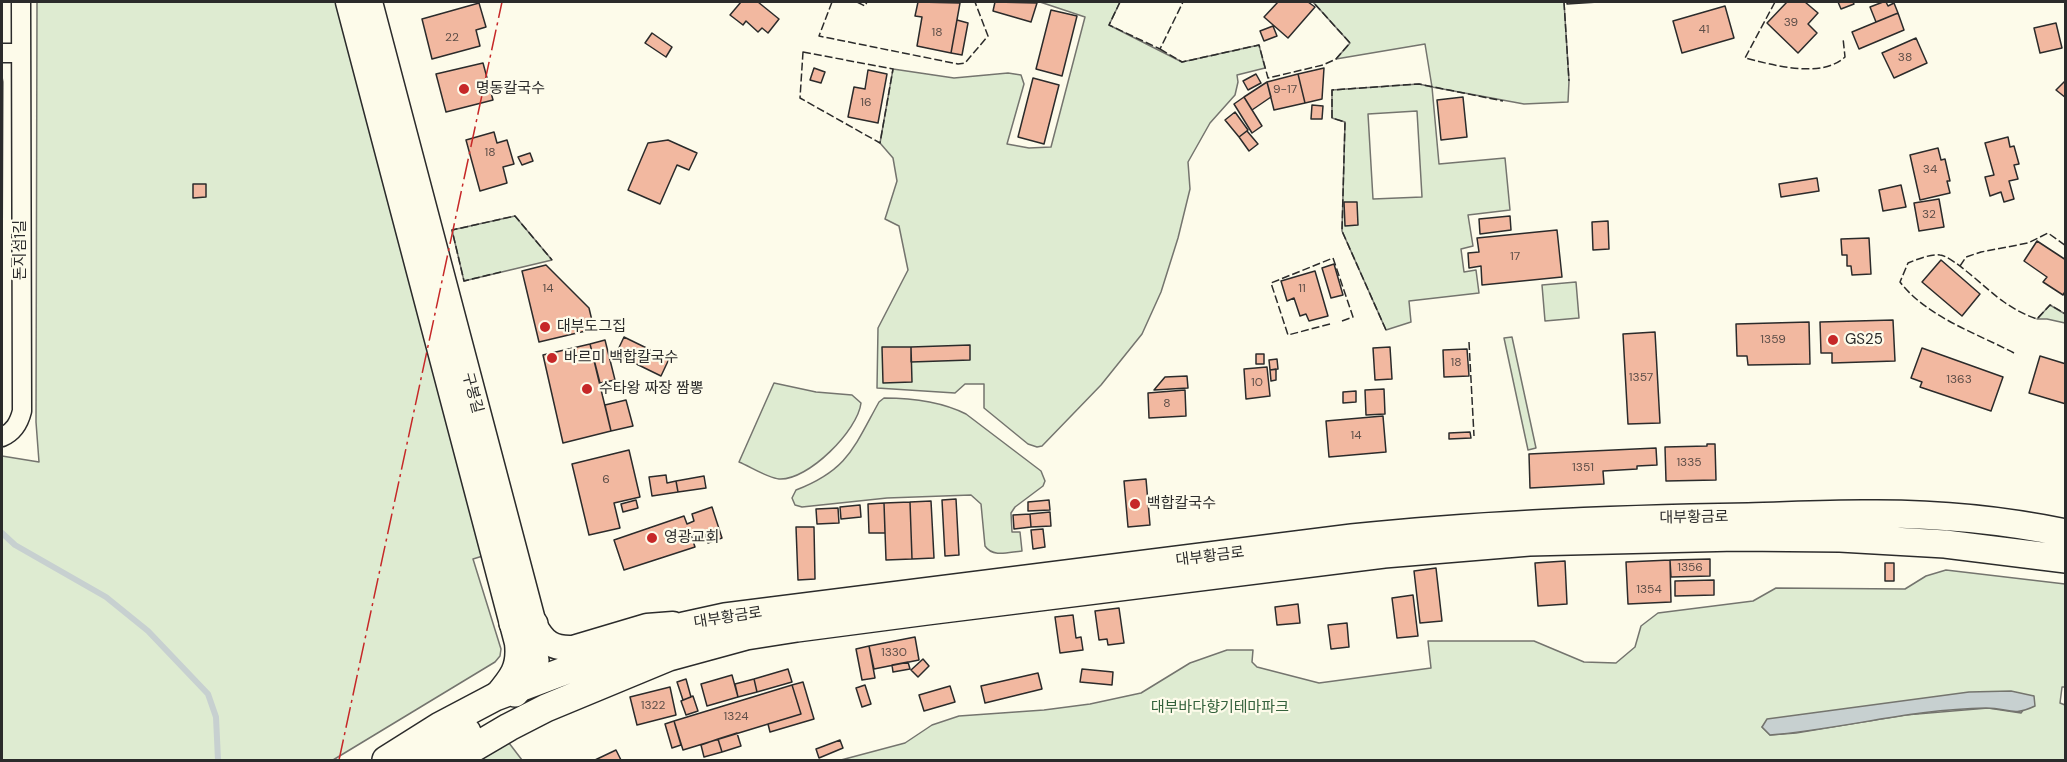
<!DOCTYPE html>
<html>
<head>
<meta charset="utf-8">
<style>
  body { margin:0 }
  #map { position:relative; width:2067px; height:762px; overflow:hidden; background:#fdfbea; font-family:"DM Sans",sans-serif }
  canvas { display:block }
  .frame { position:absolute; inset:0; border:3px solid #2b2b2b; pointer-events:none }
</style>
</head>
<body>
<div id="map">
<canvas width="2067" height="762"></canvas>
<div class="frame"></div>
</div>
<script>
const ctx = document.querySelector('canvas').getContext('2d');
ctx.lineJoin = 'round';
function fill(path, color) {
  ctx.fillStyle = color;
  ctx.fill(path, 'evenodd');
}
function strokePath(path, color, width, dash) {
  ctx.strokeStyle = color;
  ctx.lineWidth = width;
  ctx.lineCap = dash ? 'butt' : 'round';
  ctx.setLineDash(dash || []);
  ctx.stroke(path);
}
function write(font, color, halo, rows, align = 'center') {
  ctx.font = font + ' "DM Sans","Noto Sans KR",sans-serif';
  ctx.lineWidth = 4.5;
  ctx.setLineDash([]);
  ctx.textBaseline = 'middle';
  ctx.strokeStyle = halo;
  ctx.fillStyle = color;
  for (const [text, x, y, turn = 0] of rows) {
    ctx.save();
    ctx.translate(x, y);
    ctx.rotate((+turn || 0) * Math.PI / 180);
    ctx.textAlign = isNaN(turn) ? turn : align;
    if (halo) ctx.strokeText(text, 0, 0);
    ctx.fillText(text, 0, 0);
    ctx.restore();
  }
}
const green = new Path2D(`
  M37,2H339L486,555L473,559L501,649L500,656L495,662L333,760H2V456L39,462L36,422Z
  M1040,2H1120L1109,25L1182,62L1259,45L1265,68L1237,75L1238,82L1235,95L1210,123L1188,162L1190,189L1178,238L1161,292L1142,334L1101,385L1042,446L1037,447L1028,444L984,408V384H965L955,393L877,388L878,328L908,270L899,226L885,219L897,181L893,158L880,143L893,69L954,78L1008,73L1021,75L1024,84L1007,144L1029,148L1051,147L1085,17Z
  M1313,2H1564L1569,81L1568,102L1524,104L1432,87L1439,164L1505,158L1510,210L1468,215L1473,246L1461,249L1464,272L1476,270L1479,293L1409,301L1411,322L1386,330L1342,231L1345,122L1332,118V90L1419,84L1432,87L1425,44L1336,59L1350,43ZM1417,111L1422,197L1373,199L1368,114Z
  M2,77L3,82L2,272Z
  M515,216L552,260L464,281L452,230Z
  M1576,282L1579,318L1545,321L1542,285Z
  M2050,305L2065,314V323L2047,319H2037Z
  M1512,337L1536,448L1528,450L1504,338Z
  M774,383L816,392L852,395L861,403C858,430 808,481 779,479C768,478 749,466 739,462Z
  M884,398C912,398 942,402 966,414L1041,471L1045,481L1043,486L1015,507L1011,513L1012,532H1020L1022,551C1009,552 993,558 985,546L981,504L971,495L887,498L802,507L795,505L792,498L796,490C848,470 854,447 879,402Z
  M1946,570L2065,584V687H2062L2060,703L2065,705V760H841L905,743L932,725L959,716L1044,710L1090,704L1141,693L1190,663L1227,650H1253L1252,662L1257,667L1319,683L1431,668L1428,641H1534L1584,662L1616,663L1635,647L1641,626L1658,613L1753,601L1776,588L1905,589L1926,576ZM2033,696L2021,713L1988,708L1905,715L1796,733L1770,735L1762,727Z
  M509,743L522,760H537H479Z`);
const water = new Path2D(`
  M2011,691L2034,696L2035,706C2012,717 2009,708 1986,708C1913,709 1842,729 1770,735L1762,727L1767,719L1969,692Z`);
const stream = new Path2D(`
  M2,533L15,545L106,597L148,631L208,694L216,717L218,760`);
const building = new Path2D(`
  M741,2H758L779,19L768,33L762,28L758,32L746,21L743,25L730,15Z
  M918,2L960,3L951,53L917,46L922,17L915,16Z
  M995,2L1037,3L1031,22L993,11Z
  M1278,2H1308L1315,7L1288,38L1264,17Z
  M1567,2H1598L1567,4Z
  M1787,2H1805L1818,13L1808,24L1817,33L1798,53L1767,23Z
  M1838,2H1853L1854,4L1841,9Z
  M1883,2H1886L1888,6L1894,3L1898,13L1876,22L1870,7Z
  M479,3L486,27L476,30L480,46L432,59L422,19Z
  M1725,6L1734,38L1682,53L1673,21Z
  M1051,10L1077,16L1062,76L1036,69Z
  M1898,13L1904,30L1859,49L1852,32Z
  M957,20L968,23L962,55L951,53Z
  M2056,23L2062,48L2040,53L2034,28Z
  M1273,26L1277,36L1264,41L1260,31Z
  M652,33L672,47L666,57L645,43Z
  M1916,38L1927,63L1894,78L1882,53Z
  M483,63L493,100L446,112L436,74Z
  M814,68L825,72L821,83L810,80Z
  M1324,68L1322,99L1305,103L1298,74Z
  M868,70L887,74L878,123L848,117L854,87L865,89Z
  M1256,74L1261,83L1248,90L1243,81Z
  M1298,74L1305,103L1274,110L1267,82Z
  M1033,78L1059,85L1044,144L1018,137Z
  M2066,80V98L2056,90Z
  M1267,82L1271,97L1252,110L1244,97Z
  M1244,97L1262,126L1252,133L1234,104Z
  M1463,97L1467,137L1441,140L1437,100Z
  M1312,105L1323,106L1322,119H1311Z
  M1235,112L1248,130L1239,137L1225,120Z
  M1247,131L1258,144L1249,151L1239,137Z
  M494,132L497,143L507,140L514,164L503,167L507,183L480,191L466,140Z
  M2008,137L2010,147L2014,146L2019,164L2014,165L2018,179L2009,181L2014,199L2004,202L2001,192L1990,196L1985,177L1994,175L1985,143Z
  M668,140L697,153L689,170L677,165L660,204L628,190L648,143Z
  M1938,148L1941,160L1945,159L1950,181H1947L1950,193L1920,200L1910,155Z
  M530,153L533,161L522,165L518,157Z
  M1817,178L1819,191L1781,197L1779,184Z
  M193,184H206V197L193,198Z
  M1901,185L1906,207L1883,211L1879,190Z
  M1939,199L1944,227L1919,231L1914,203Z
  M1344,202H1357L1358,225L1345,226Z
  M1510,216L1511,230L1480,234L1479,219Z
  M1608,221L1609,249L1593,250L1592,222Z
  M1557,230L1562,277L1482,285L1481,266L1469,268L1468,253L1479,252L1477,238Z
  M1869,238L1871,274L1852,275L1851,266H1847V255H1842L1841,239Z
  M2037,241L2066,260V290L2063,295L2043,282L2047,277L2024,261Z
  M1941,260L1980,294L1962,316L1922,282Z
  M1334,264L1343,295L1331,298L1322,268Z
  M546,265L589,308L594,329L539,342L522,271Z
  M1315,271L1328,316L1309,321L1306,314L1300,316L1294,298L1287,301L1281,281Z
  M1893,320L1895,361L1832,363V353H1821L1820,322Z
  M1809,322L1810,364L1748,365L1747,356H1737L1736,324Z
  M1655,332L1660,423L1628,424L1623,334Z
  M624,337L669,359L661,376L616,354Z
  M605,340L615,380L600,383L590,344Z
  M590,344L611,431L563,443L543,355Z
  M970,345V360L911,362V347Z
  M882,347H911L912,382L883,383Z
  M1390,347L1392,379L1375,380L1373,348Z
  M1922,348L2003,377L1991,411L1920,387L1922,382L1911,378Z
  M1467,349L1469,376L1444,377L1443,350Z
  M1256,354H1264V364H1256Z
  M2040,356L2066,364V404L2029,393Z
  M1277,359L1278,369L1270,370L1269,360Z
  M1267,367L1270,396L1246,399L1244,369Z
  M1276,369V380L1271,381L1270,370Z
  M1187,376L1188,388L1154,390L1165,377Z
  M1384,389L1385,414L1366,415L1365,390Z
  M1185,390L1186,416L1149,418L1148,393Z
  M1356,391V402L1343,403V392Z
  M626,400L633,426L611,431L605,405Z
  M1383,416L1386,452L1329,457L1326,421Z
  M1470,432L1471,438L1449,439V433Z
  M1707,444H1715L1716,480L1666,481L1665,447L1707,446Z
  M1656,448L1657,465L1637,466V469L1603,471L1604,484L1530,488L1529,454Z
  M629,450L640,497L614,503L620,528L589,535L572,464Z
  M666,475L667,483L676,481L678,492L652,496L649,477Z
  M704,476L706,488L678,492L676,481Z
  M1146,479L1150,525L1128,527L1124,481Z
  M956,499L959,555L945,556L942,500Z
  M636,500L638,508L623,512L621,504Z
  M1049,500L1050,510L1028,511V502Z
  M931,501L934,558L912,559L910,502Z
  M910,502L912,559L886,560L884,503Z
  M884,503L885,533H869L868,504Z
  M860,505L861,517L841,519L840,507Z
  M712,507L722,538L708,543L704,531L691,535L695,547L624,570L614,540L684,516L687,524L694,521L692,514Z
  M838,508L839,523L817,524L816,509Z
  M1050,512L1051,526L1031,527L1030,514Z
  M1030,514L1031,527L1014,529L1013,515Z
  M796,527H814L815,579L798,580Z
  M1043,529L1045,547L1033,549L1031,530Z
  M1710,559V576L1671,577L1670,560Z
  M1670,560L1671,602L1628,604L1626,562Z
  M1565,561L1567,604L1538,606L1535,563Z
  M1885,563H1894V581H1885Z
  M1436,568L1442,621L1420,623L1414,571Z
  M1714,580V595L1675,596V581Z
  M1413,595L1418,636L1397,638L1392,598Z
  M1298,604L1300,623L1277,625L1275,607Z
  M1119,608L1124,643L1108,645L1107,639L1099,640L1095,611Z
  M1073,615L1076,638L1081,637L1083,650L1060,653L1055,617Z
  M1347,623L1349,647L1331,649L1328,625Z
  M915,637L919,660L874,669L869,646Z
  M869,646L875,678L862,680L856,649Z
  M923,659L929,666L918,677L911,670Z
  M908,662L910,669L893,672L892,665Z
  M788,669L792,682L757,692L754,679Z
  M1082,669L1113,672L1112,685L1080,682Z
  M1038,673L1042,689L985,703L981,686Z
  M732,675L738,697L707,706L701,684Z
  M686,679L691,697L683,700L677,682Z
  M754,679L757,692L738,697L735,684Z
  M803,682L814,719L770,732L768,724L801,714L792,685Z
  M792,685L801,714L683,750L674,721Z
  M865,685L871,704L862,707L856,688Z
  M950,686L955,702L924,711L919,695Z
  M670,687L676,715L637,725L630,697Z
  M693,696L698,711L686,715L681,701Z
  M674,721L681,745L672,748L665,724Z
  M737,733L741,746L722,752L718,739Z
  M718,739L722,752L704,757L701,745Z
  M840,740L843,748L819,758L816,749Z
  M616,750L621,760H595Z`);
const minor = new Path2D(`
  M2,53H21
  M2,437C14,432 19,423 22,411L21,2`);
const tertiary = new Path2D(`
  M348,2L517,643C520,668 511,678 495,697
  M370,2L534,624C544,642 552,649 573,648L647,626L673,624`);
const secondary = new Path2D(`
  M513,623L535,660
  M515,693C533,676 535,648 534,624
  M386,760L440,726L495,697L684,626L725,617L1352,538C1484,524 1615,519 1748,517C1786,516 1824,514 1862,514C1930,513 1999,519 2066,533
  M422,760L467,732
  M453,760L509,727L546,708L669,657L746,636L797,628L927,611L1384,554L1529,542L1737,537L1840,538L1945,544L2066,559`);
const fence = new Path2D(`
  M832,2L819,36L958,64L965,63L988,36L975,2
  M857,2L865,6L867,2
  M1120,2L1109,25L1160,49L1183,2
  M1564,2L1569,81
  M1775,2L1745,58C1773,65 1821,79 1845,57L1843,38
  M1160,49L1182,62L1259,45L1268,78L1323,65L1336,59L1350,43L1313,2
  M803,52L893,69L880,143L800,98Z
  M1960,266L1966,257L1981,252L2028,243L2048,233L2066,246
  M501,272L464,281L452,230L515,216L552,260
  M1330,324L1288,335L1271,283L1333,258L1353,317L1342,321
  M1386,330L1342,231L1345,122L1332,118V90L1419,84L1503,101
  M1469,342L1474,436
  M2014,353C1976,333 1927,317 1900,282L1908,263C1918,259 1930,254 1940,255C1953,256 1989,292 2004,302C2014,309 2025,315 2037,319L2050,305L2066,314`);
const power = new Path2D(`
  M339,760L502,2`);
const markers = [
  [464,89,6,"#c62828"],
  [545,327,6,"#c62828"],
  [1833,340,6,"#c62828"],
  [552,358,6,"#c62828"],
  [587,389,6,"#c62828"],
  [1135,504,6,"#c62828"],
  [652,538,6,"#c62828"]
];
const numberNames = [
  ["39",1791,23],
  ["41",1704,30],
  ["18",937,33],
  ["22",452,38],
  ["38",1905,58],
  ["9-17",1285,90],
  ["16",866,103],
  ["18",490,153],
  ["34",1930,170],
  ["32",1929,215],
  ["17",1515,257],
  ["14",548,289],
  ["11",1302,289],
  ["1359",1773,340],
  ["18",1456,363],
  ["1357",1641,378],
  ["1363",1959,380],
  ["10",1257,383],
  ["8",1167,404],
  ["14",1356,436],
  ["1335",1689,463],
  ["1351",1583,468],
  ["6",606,480],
  ["1356",1690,568],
  ["1354",1649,590],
  ["1330",894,653],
  ["1322",653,706],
  ["1324",736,717]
];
const poiNames = [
  ["명동칼국수",476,89],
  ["대부도그집",557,327],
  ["GS25",1845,340],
  ["바르미 백합칼국수",564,358],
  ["수타왕 짜장 짬뽕",599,389],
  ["백합칼국수",1147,504],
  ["영광교회",664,538]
];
const streetNames = [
  ["돈지섬1길",21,250,-90],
  ["구봉길",472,393,75],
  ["대부황금로",1694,518,-1],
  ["대부황금로",1210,557,-7],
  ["대부황금로",728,618,-9]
];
const parkNames = [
  ["대부바다향기테마파크",1220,708]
];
fill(green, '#deebd1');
strokePath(green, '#74746e', 1.5);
fill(water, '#c7d0d0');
strokePath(water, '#74746e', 1.5);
strokePath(stream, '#c7d0d0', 6);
fill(building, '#f2b8a0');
strokePath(building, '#2b2b2b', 1.5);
strokePath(minor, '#2b2b2b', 21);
strokePath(tertiary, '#2b2b2b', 27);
strokePath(secondary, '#2b2b2b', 30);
strokePath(minor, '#fdfbea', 18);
strokePath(tertiary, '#fdfbea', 24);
strokePath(secondary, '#fdfbea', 27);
strokePath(fence, '#2b2b2b', 1.5, [8, 3]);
strokePath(power, '#c62828', 1.5, [21, 4.5, 3, 4.5]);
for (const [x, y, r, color] of markers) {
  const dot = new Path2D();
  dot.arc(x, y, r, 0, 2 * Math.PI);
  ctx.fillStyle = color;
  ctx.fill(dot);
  strokePath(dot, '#fdfbea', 2);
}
write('12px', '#5d4e48', null, numberNames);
write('15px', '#2b2b2b', '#fdfbea', poiNames, 'left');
write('15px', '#2b2b2b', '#fdfbea', streetNames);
write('15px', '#34623c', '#fdfbea', parkNames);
</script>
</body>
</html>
